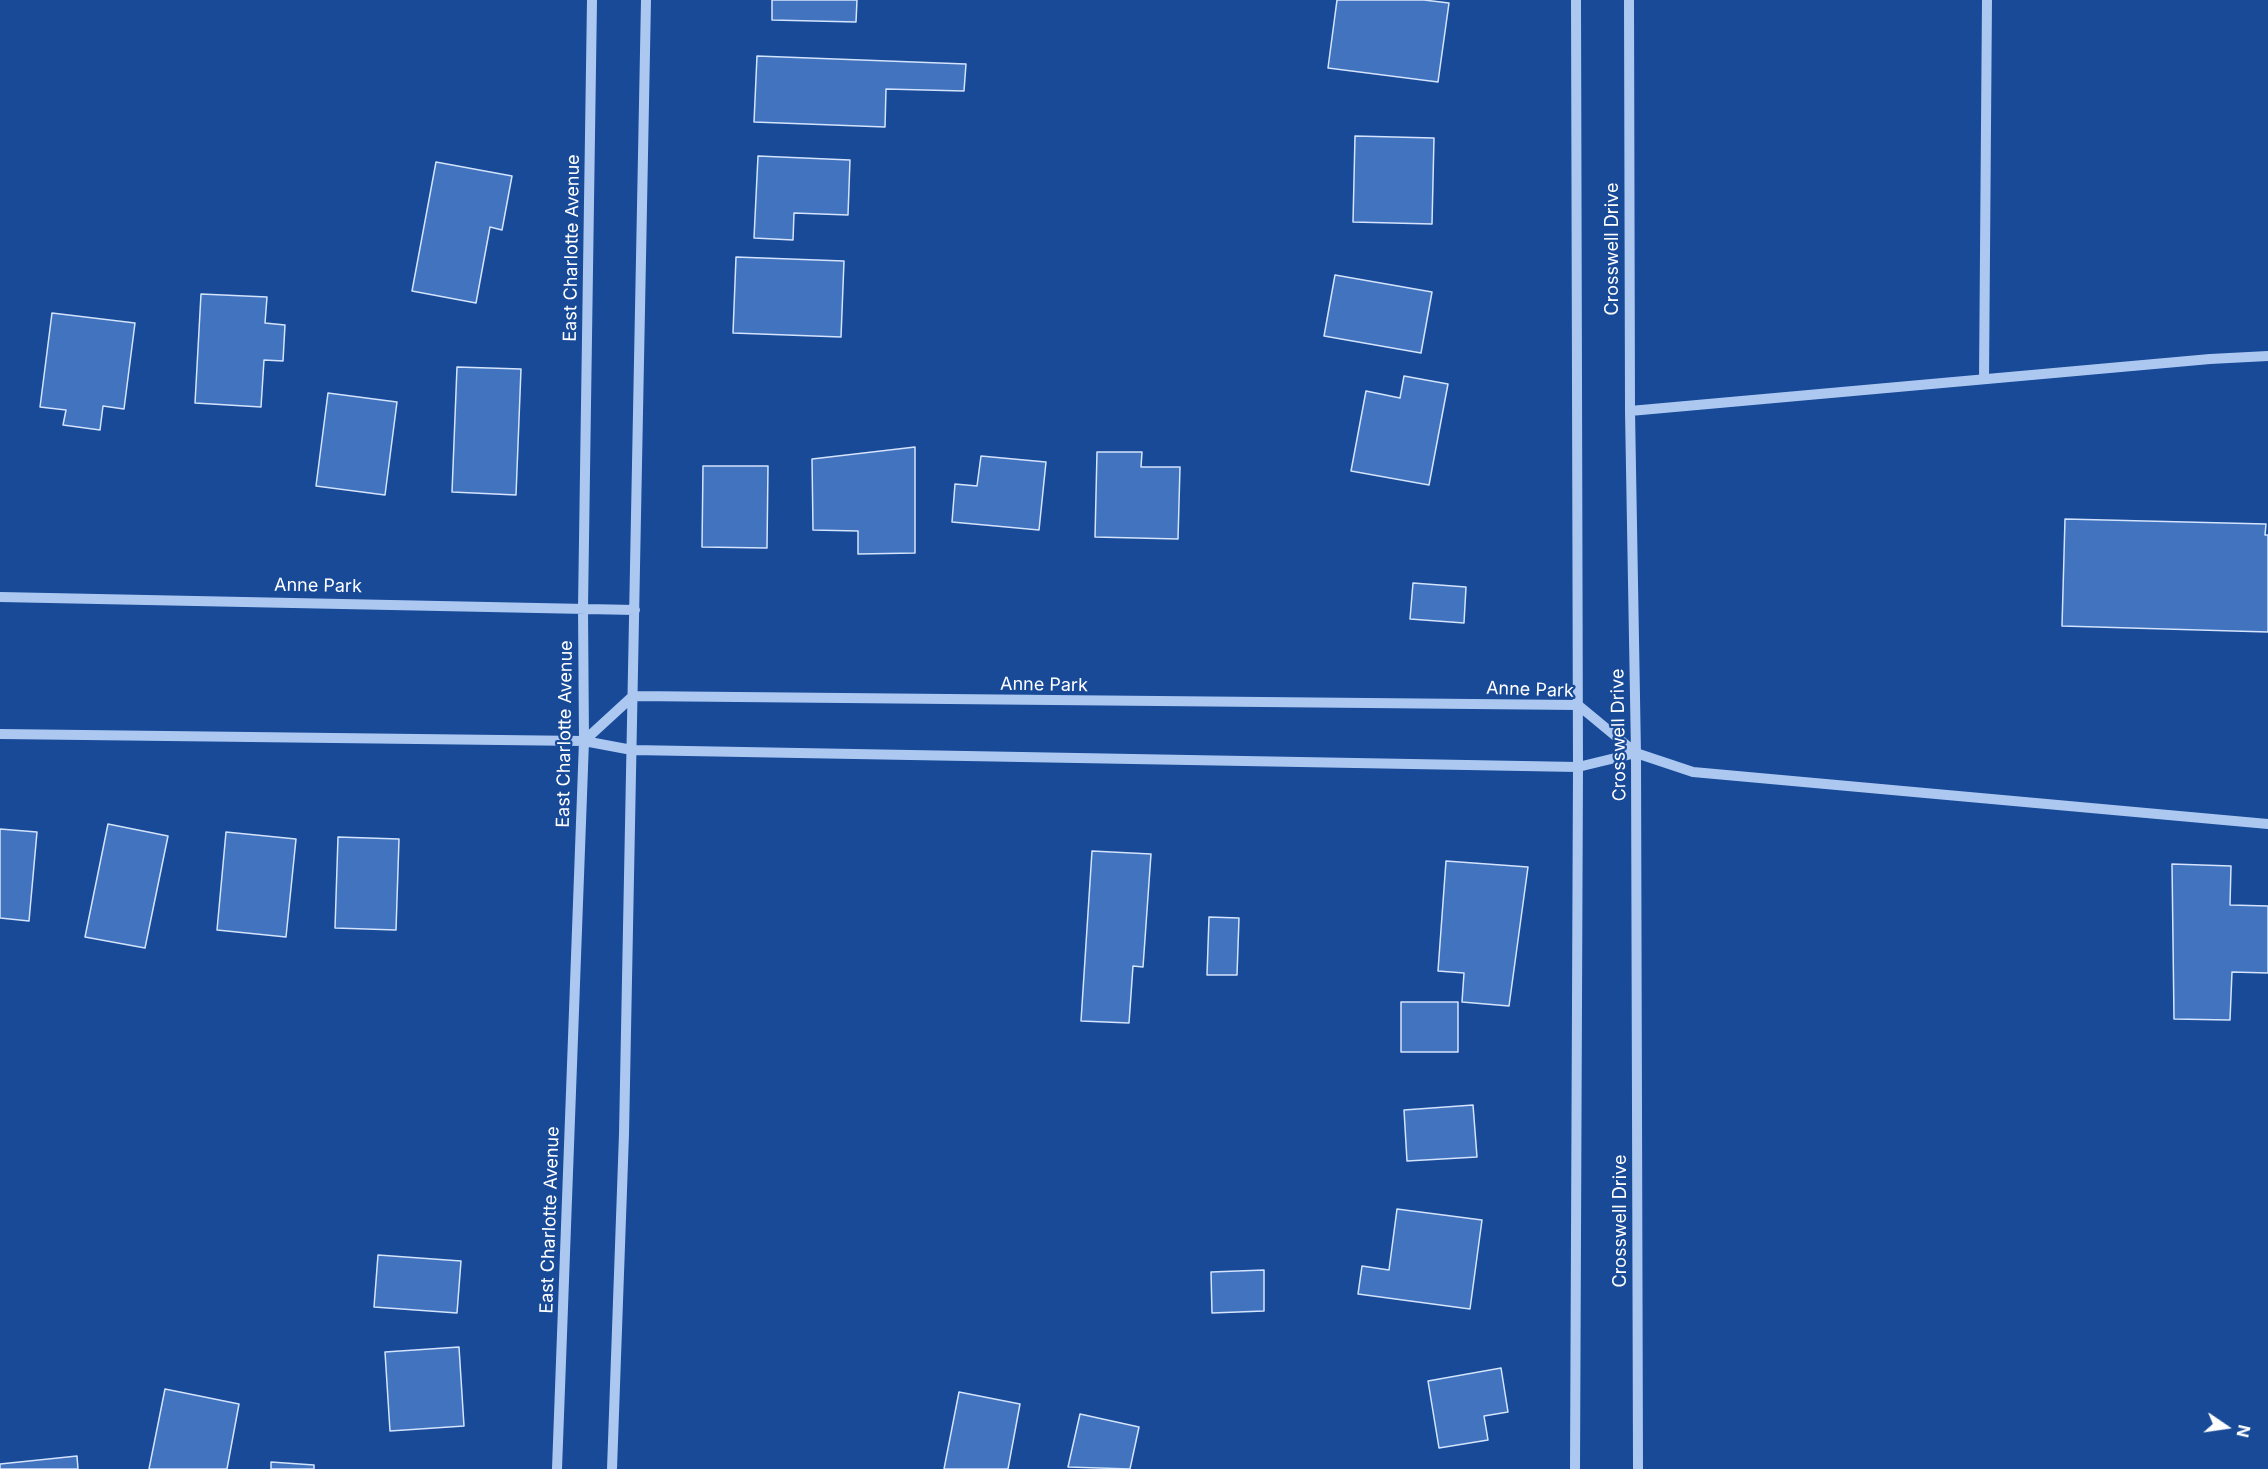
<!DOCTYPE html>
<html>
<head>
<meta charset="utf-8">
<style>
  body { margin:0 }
  #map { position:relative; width:2268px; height:1469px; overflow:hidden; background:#184a98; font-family:Inter,sans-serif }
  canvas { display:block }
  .north { position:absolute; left:2196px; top:1397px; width:60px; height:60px; -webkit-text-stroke:4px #184a98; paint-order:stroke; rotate:103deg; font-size:16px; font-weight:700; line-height:24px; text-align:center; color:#fff }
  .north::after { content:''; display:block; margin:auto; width:21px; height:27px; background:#fff; clip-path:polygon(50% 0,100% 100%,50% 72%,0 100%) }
</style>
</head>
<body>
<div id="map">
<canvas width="2268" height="1469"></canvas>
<div class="north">N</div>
</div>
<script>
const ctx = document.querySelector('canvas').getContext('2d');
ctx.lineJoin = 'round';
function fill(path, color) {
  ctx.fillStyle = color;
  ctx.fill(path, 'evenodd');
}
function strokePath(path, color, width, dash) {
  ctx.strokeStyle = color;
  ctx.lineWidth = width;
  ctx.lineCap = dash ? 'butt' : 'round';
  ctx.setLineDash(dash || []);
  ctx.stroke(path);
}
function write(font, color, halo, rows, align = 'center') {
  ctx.font = font + ' Inter,sans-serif';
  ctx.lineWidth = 4.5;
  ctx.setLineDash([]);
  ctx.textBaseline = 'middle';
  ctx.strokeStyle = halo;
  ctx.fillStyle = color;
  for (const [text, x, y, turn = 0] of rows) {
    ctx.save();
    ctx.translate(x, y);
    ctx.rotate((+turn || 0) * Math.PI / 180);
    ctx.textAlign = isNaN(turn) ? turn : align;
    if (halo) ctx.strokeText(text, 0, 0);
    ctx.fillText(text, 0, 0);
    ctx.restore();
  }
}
const building = new Path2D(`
  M772,0H857L856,22L772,20Z
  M1337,0H1424L1449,3L1438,82L1328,68Z
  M757,56L966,64L964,91L886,89L885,127L754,122Z
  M1355,136L1434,138L1432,224L1353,222Z
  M758,156L850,160L848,215L794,213L793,240L754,238Z
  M436,162L512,176L502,230L490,227L476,303L412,291Z
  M736,257L844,261L841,337L733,333Z
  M1335,275L1432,292L1421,353L1324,336Z
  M201,294L267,297L265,323L285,325L283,361L264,360L261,407L195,403Z
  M52,313L135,323L124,409L103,406L100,430L63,425L66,410L40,407Z
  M457,367L521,369L516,495L452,492Z
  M1404,376L1448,384L1429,485L1351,471L1366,391L1400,398Z
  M328,393L397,402L385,495L316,486Z
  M915,447V553L858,554V531L813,530L812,459Z
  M1097,452H1142L1141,467H1180L1178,539L1095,537Z
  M981,456L1046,462L1039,530L952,522L955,484L977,486Z
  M703,466H768L767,548L702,547Z
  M2065,519L2266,524L2265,535H2268V632L2062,626Z
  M1413,583L1466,587L1464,623L1410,619Z
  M108,824L168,836L145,948L85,937Z
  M0,829L37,832L29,921L0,918Z
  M226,832L296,839L286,937L217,930Z
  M338,837L399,839L396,930L335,928Z
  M1092,851L1151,854L1143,967L1133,966L1129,1023L1081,1021Z
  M1446,861L1528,867L1509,1006L1462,1002L1464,973L1438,971Z
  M2172,864L2231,866L2230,905L2268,906V973L2232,972L2230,1020L2174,1019Z
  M1209,917L1239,918L1237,975H1207Z
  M1401,1002H1458V1052H1401Z
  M1473,1105L1477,1157L1407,1161L1404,1110Z
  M1397,1209L1482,1220L1470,1309L1358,1294L1362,1266L1389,1270Z
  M378,1255L461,1261L457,1313L374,1307Z
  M1264,1270V1311L1212,1313L1211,1272Z
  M459,1347L464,1426L390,1431L385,1352Z
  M1501,1368L1508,1412L1484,1416L1488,1440L1439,1448L1428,1381Z
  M165,1389L239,1404L227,1469H149Z
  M959,1392L1020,1404L1008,1469H944Z
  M1080,1414L1139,1427L1130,1469L1068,1467Z
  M77,1456L78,1469H0V1464Z
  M271,1462L314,1465V1469H271Z`);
const minor = new Path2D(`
  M1629,0L1630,411L1636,753L1638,1469
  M1984,379L1987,0
  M1630,411L2210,359L2268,356
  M0,597L635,610
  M0,734L584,741L632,750L1578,767L1636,753
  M584,741L633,696L1578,705L1636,753L1693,772L2268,824
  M557,1469L584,741L583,607L592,0
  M612,1469L624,1134L646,0
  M1575,1469L1578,767L1576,0`);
const streetNames = [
  ["East Charlotte Avenue",572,248,-89],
  ["Crosswell Drive",1613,249,-90],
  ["Anne Park",318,586,1],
  ["Anne Park",1044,685,1],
  ["Anne Park",1530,690,2],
  ["East Charlotte Avenue",565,734,-89],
  ["Crosswell Drive",1619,735,-91],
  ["East Charlotte Avenue",550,1220,-88],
  ["Crosswell Drive",1621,1221,-90]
];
fill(building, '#4173bf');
strokePath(building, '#d4e4fc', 1.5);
strokePath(minor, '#acc8f1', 10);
write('18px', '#fff', '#184a98', streetNames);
</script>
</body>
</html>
